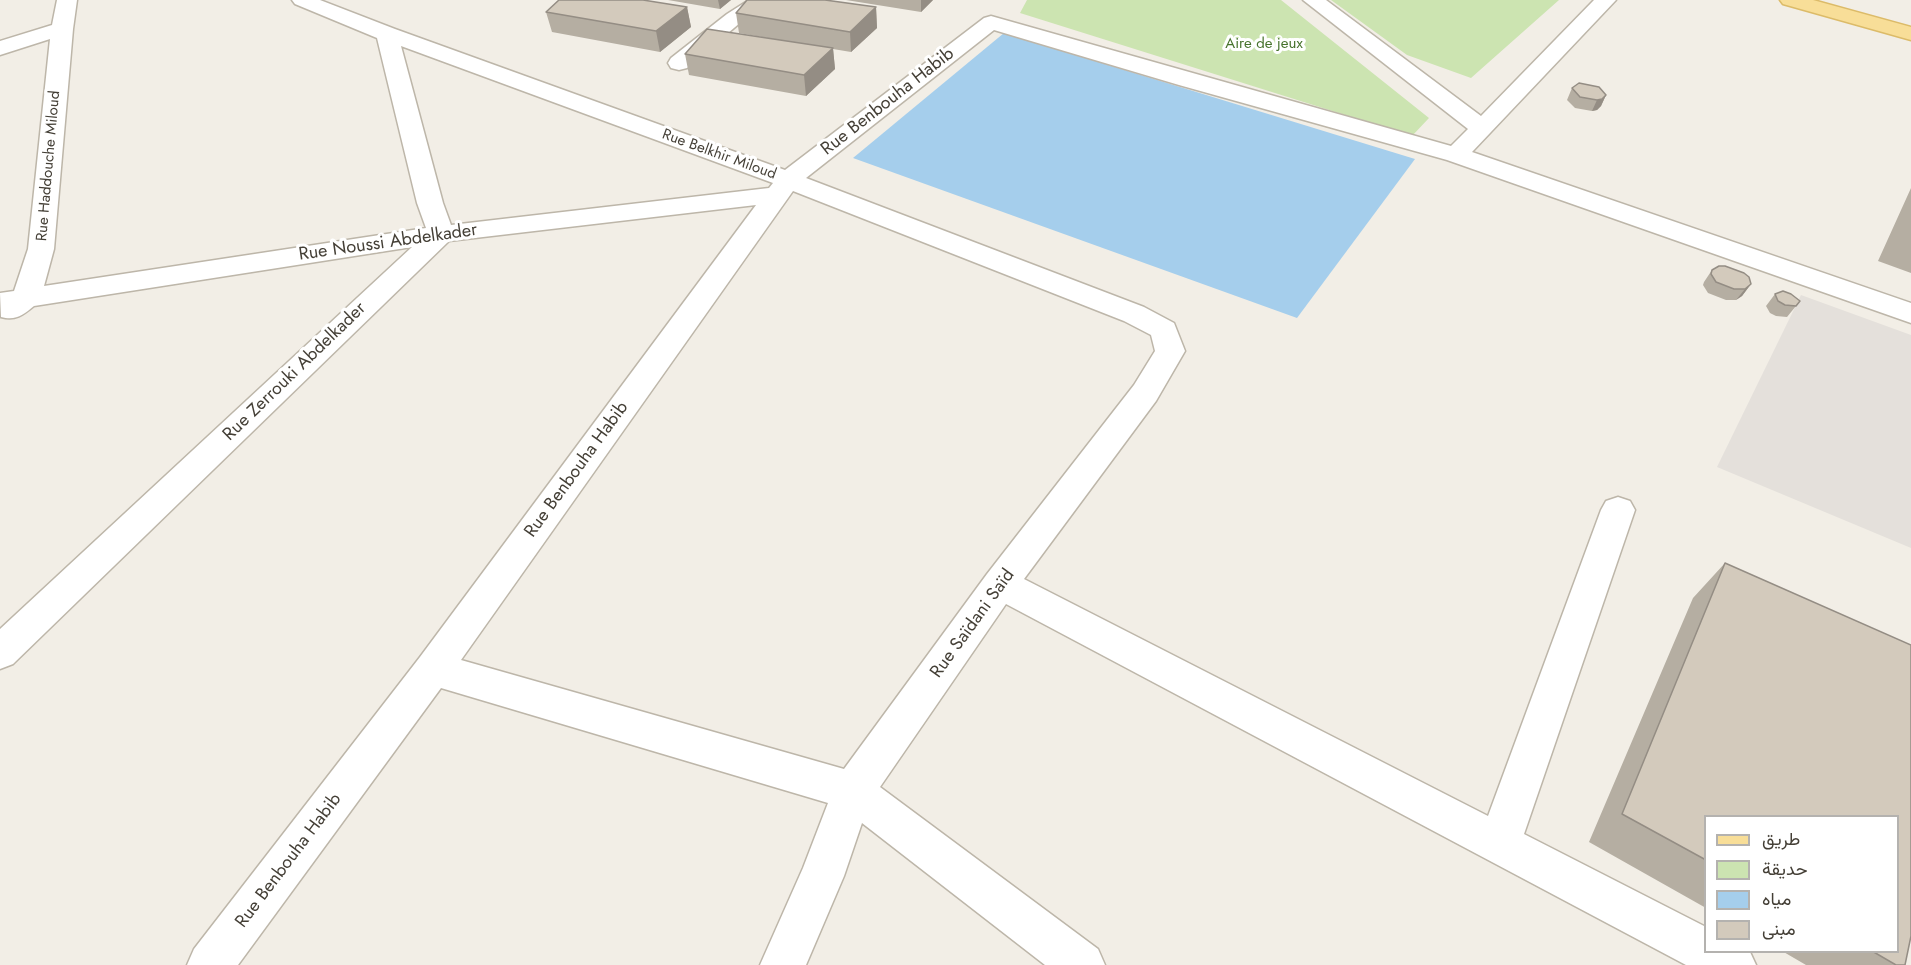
<!DOCTYPE html>
<html>
<head>
<meta charset="utf-8">
<style>
  body { margin:0 }
  #map { position:relative; width:1911px; height:965px; overflow:hidden; background:#f2eee6; font-family:Jost,Vazirmatn,sans-serif }
  canvas { display:block }
  .legend { position:absolute; left:1704px; top:815px; width:195px; height:138px; box-sizing:border-box; background:#fff; border:2px solid #b4b2af; margin:0; padding:8px 10px; list-style:none; font-size:18px; color:#443f36 }
  .legend li { display:flex; align-items:center; gap:12px; height:30px }
  .legend b { width:30px; border:2px solid #b4b2af }
</style>
</head>
<body>
<div id="map">
<canvas width="1911" height="965"></canvas>
<ul class="legend">
<li><b style="height:8px;background:#f8de98"></b>طريق</li>
<li><b style="height:16px;background:#cce4b1"></b>حديقة</li>
<li><b style="height:16px;background:#a5ceec"></b>مياه</li>
<li><b style="height:16px;background:#d3cabc"></b>مبنى</li>
</ul>
</div>
<script>
const ctx = document.querySelector('canvas').getContext('2d');
ctx.lineJoin = 'round';
function fill(path, color) {
  ctx.fillStyle = color;
  ctx.fill(path, 'evenodd');
}
function strokePath(path, color, width, dash) {
  ctx.strokeStyle = color;
  ctx.lineWidth = width;
  ctx.lineCap = dash ? 'butt' : 'round';
  ctx.setLineDash(dash || []);
  ctx.stroke(path);
}
function write(font, color, halo, rows, align = 'center') {
  ctx.font = font + ' Jost,sans-serif';
  ctx.lineWidth = 6;
  ctx.setLineDash([]);
  ctx.textBaseline = 'middle';
  ctx.strokeStyle = halo;
  ctx.fillStyle = color;
  for (const [text, x, y, turn = 0] of rows) {
    ctx.save();
    ctx.translate(x, y);
    ctx.rotate((+turn || 0) * Math.PI / 180);
    ctx.textAlign = isNaN(turn) ? turn : align;
    if (halo) ctx.strokeText(text, 0, 0);
    ctx.fillText(text, 0, 0);
    ctx.restore();
  }
}
const industrial = new Path2D(`
  M1801,295L1911,335V548L1717,467Z`);
const green = new Path2D(`
  M1027,0H1281L1429,118L1412,136L1020,13Z
  M1331,0H1559L1471,78L1407,55Z`);
const water = new Path2D(`
  M1004,33L1415,159L1297,318L853,158Z`);
const minor = new Path2D(`
  M57,0H77L73,29L54,249L44,286L426,228L417,203L377,38L295,4L292,0H320L395,29L785,170L984,18L991,16L1451,146L1468,129L1303,0H1326L1481,116L1594,0H1616L1472,152L1911,303V323L1447,160L1179,85L994,30L806,178L1144,307L1174,323L1185,351L1156,401L1024,579L1488,816L1601,510L1606,501L1618,497L1630,501L1635,510L1524,834L1706,927V952H1750L1756,965H1686L1006,604L880,787L1098,949L1105,965H1045L862,823L844,876L806,965H760L803,868L828,803L441,688L238,965H187L194,949L420,657L756,205L449,241L13,664L0,669V629L412,247L34,306C23,315 16,321 1,317L0,293L14,291L28,249L50,39L0,55V41L52,25ZM401,46L773,183L769,188L451,225L443,203ZM793,191L1124,321L1151,335L1155,351L1134,385L987,574L844,769L461,660Z
  M749,0H774L771,4L741,22L687,68L679,70L671,68L668,63L671,58L727,14Z`);
const primary = new Path2D(`
  M1780,0H1813L1911,27V40L1783,4Z`);
const wall = new Path2D(`
  M668,0H731L720,9Z
  M846,0H933L921,12Z
  M687,7L691,27L660,52L552,32L546,12Z
  M876,7L877,28L851,52L833,49L835,69L806,96L689,75L685,54L779,40L739,33L736,13Z
  M1572,88L1606,95L1601,106L1597,110L1592,111L1575,108L1567,100Z
  M1911,188V273L1878,261Z
  M1712,270L1751,284L1742,296L1736,300H1726L1708,293L1703,285L1704,282Z
  M1775,294L1796,306L1787,317L1776,316L1770,313L1766,306Z
  M1725,563L1905,965H1806L1782,951H1898L1706,816V908L1589,842L1693,598Z`);
const shadedWall = new Path2D(`
  M718,0H731L720,9Z
  M921,0H933L921,12Z
  M687,7L691,27L660,52L656,31Z
  M876,7L877,28L851,52L850,32Z
  M833,48L835,69L806,96L804,75Z
  M1606,95L1601,106L1597,110L1592,111L1597,100Z
  M1751,284L1742,296L1736,300L1745,289Z`);
const building = new Path2D(`
  M559,0H643L687,7L656,31L546,12Z
  M747,0H825L876,7L850,32L736,13Z
  M707,29L833,48L804,75L685,54Z
  M1579,83L1599,87L1606,95L1602,99L1597,100L1580,97L1572,88Z
  M1719,266H1725L1744,273L1749,277L1751,284L1745,289H1734L1716,282L1711,274L1712,270Z
  M1783,291L1791,294L1800,301L1796,306L1785,305L1778,301L1775,294Z
  M1725,563L1911,645V936L1905,965H1896L1872,951H1898V816H1706V860L1622,814Z`);
const farParknames = [
  ["Aire de jeux",1264,44]
];
const farStreetnames = [
  ["Rue Belkhir Miloud",719,155,20],
  ["Rue Haddouche Miloud",49,166,-85]
];
const streetNames = [
  ["Rue Benbouha Habib",888,102,-38],
  ["Rue Noussi Abdelkader",388,243,-8],
  ["Rue Zerrouki Abdelkader",295,372,-44],
  ["Rue Benbouha Habib",577,470,-54],
  ["Rue Saïdani Saïd",973,624,-54],
  ["Rue Benbouha Habib",289,861,-53]
];
fill(industrial, '#e4e0db');
fill(green, '#cce4b1');
fill(water, '#a5ceec');
strokePath(minor, '#bdb6a9', 3);
strokePath(primary, '#dcbb69', 3);
fill(minor, '#fff');
fill(primary, '#f8de98');
fill(wall, '#b5aea2');
fill(shadedWall, '#948d84');
fill(building, '#d3cabc');
strokePath(building, '#948d84', 1.5);
write('15px', '#46722c', '#fff', farParknames);
write('15px', '#443f36', '#fff', farStreetnames);
write('18px', '#443f36', '#fff', streetNames);
</script>
</body>
</html>
